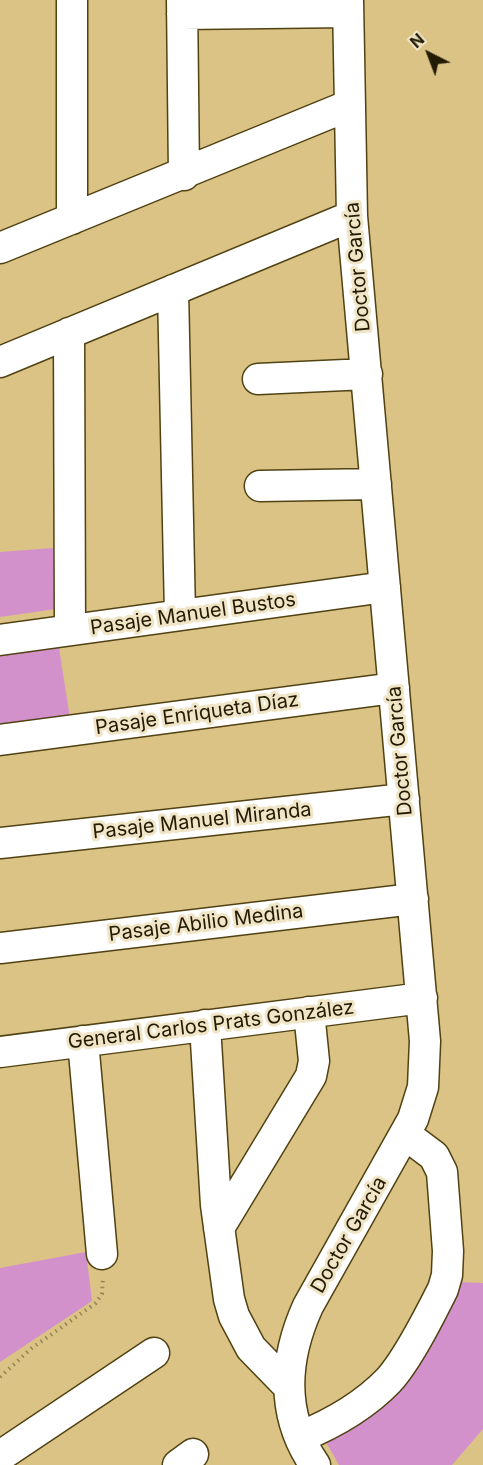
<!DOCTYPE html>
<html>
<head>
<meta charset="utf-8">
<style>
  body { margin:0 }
  #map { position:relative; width:483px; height:1465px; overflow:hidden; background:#dac385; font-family:Inter,sans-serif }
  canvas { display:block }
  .north { position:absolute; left:399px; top:24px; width:60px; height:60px; -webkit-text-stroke:4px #f0e5c6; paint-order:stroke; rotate:318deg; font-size:16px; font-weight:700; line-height:24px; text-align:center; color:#231b03 }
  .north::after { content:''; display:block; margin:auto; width:21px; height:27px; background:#231b03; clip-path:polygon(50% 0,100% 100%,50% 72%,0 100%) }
</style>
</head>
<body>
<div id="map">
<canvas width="483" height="1465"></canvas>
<div class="north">N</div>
</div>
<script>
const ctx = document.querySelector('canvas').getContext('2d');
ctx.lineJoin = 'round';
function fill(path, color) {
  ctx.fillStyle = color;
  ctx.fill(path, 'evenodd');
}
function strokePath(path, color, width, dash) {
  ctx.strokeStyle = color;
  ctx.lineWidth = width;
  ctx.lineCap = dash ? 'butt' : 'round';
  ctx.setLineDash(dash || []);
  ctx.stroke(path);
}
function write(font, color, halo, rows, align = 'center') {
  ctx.font = font + ' Inter,sans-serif';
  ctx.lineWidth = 6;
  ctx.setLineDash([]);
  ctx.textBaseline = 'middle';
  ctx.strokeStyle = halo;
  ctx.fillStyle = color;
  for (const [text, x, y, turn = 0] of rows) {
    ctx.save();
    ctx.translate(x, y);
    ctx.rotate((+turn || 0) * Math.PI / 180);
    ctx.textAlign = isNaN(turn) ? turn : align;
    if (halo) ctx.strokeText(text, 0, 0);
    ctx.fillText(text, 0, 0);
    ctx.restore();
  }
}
const green = new Path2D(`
  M53,548L56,609L0,617V552Z
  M59,648L70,718L0,728V656Z
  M86,1252L92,1301L0,1362V1268Z
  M458,1282L483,1283V1429L452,1465H339L323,1437Z`);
const path = new Path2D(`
  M0,1377L32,1348L96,1303L102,1294L103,1277`);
const minor = new Path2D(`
  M72,0V219
  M182,0L184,175
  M182,14L348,12
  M0,248L350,105
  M173,290L180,615
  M69,333L70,630
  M0,362L352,216
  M258,379L367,374
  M260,486L376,484
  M0,640L385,587
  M0,740L394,688
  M0,843L404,799
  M0,948L413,899
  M205,1025L216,1205L229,1299L234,1316L251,1348L288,1386
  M83,1041L102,1254
  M0,1052L422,998
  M219,1228L311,1076L314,1061L309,1012
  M300,1437C332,1424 364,1406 389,1380C408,1359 430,1315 443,1289L447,1275L448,1251L442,1172L434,1156L406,1135
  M0,1456L154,1353
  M178,1465L193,1454
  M315,1465C280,1415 284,1359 308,1306L413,1119L423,1087L425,1041L352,216L348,0`);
const streetNames = [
  ["Doctor García",358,267,-95],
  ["Pasaje Manuel Bustos",193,614,-8],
  ["Pasaje Enriqueta Díaz",197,714,-8],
  ["Doctor García",400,751,-95],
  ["Pasaje Manuel Miranda",202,821,-6],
  ["Pasaje Abilio Medina",206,923,-7],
  ["General Carlos Prats González",211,1025,-7],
  ["Doctor García",349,1235,-60]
];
fill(green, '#d391cc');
strokePath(minor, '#514213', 33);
strokePath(path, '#958454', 4, [1.5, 4.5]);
strokePath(minor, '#fff', 30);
write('20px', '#231b03', '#f0e5c6', streetNames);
</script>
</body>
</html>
